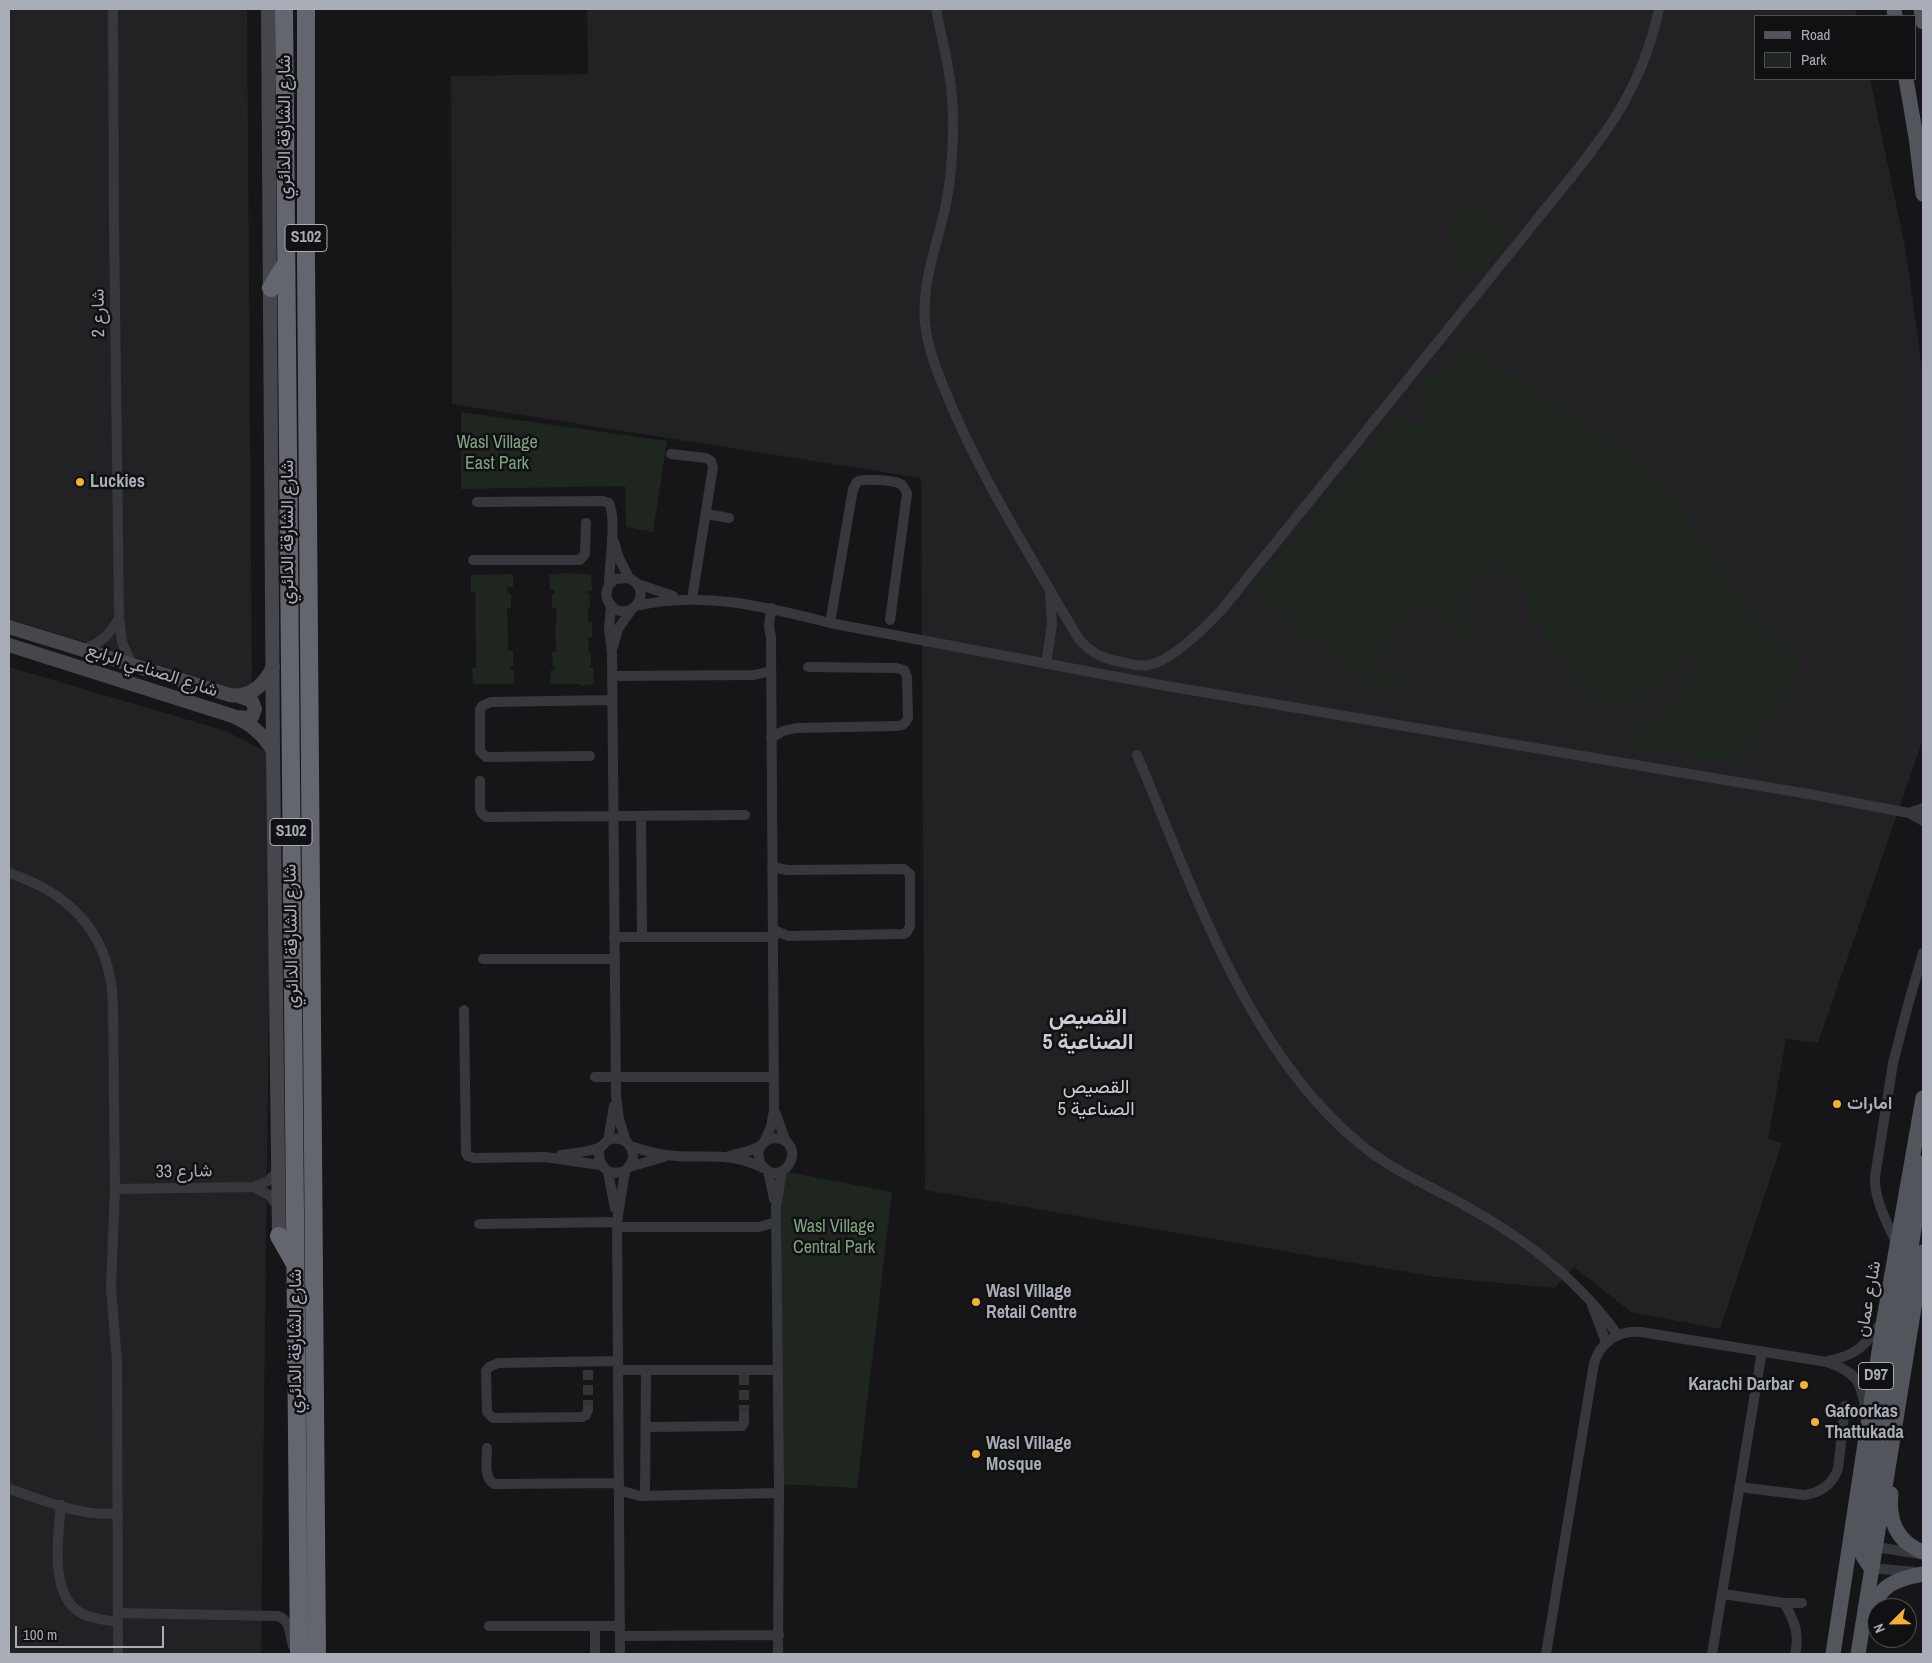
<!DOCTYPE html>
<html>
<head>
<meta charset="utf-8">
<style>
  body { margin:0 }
  #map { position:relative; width:1932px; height:1663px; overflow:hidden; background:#161618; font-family:"Archivo Narrow",sans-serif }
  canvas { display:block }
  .frame { position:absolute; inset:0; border:10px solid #a8adb8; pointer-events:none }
  .legend { position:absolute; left:1754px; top:15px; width:162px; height:65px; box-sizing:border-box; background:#111113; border:1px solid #4d4f55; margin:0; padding:6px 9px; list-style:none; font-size:15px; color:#a8adb8 }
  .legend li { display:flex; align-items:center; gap:10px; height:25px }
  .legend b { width:25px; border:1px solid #4d4f55 }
  .north { position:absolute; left:1867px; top:1598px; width:50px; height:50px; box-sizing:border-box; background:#111113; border:1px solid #4d4f55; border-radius:50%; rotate:247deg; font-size:14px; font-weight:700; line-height:20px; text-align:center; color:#a8adb8 }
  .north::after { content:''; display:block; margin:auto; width:18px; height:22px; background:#f2b134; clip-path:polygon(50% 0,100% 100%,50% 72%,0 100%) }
  .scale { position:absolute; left:15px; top:1626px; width:149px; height:22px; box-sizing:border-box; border:2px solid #a8adb8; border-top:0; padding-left:6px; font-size:15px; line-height:18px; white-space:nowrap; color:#a8adb8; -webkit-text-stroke:4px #111113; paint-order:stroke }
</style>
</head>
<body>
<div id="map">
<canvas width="1932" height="1663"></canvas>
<div class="frame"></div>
<ul class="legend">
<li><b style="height:6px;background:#53555c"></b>Road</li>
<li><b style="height:14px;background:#1e261f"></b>Park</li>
</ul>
<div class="north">N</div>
<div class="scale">100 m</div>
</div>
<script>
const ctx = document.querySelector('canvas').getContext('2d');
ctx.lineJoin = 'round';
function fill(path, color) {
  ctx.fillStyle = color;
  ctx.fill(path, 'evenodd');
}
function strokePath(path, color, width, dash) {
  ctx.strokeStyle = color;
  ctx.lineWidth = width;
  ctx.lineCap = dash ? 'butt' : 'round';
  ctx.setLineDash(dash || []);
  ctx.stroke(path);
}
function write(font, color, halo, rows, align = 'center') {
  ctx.font = font + ' "Archivo Narrow",Vazirmatn,sans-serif';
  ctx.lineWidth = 5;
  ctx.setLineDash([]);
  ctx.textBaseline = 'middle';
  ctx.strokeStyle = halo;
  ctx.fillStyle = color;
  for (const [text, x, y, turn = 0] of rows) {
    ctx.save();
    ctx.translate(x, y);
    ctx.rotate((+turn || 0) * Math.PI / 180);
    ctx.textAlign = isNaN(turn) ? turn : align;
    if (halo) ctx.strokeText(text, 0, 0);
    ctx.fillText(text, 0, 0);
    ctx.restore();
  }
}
const built = new Path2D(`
  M9,9H247L252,694L9,619Z
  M587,9H1855L1857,16H1756V79H1870L1906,252L1923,375V739L1818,1043L1786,1039L1768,1139L1782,1143L1720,1329L1631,1312L1574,1267L1555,1288L1436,1277L925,1190L921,478L452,404L451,76L588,74Z
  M9,667L226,731L272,755L261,1654H9Z`);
const green = new Path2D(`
  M1478,202L1512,237L1479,275L1458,270C1453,252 1467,254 1448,238C1448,221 1466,212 1478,202Z
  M1470,348L1631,454L1652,472L1677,504L1753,622L1799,660V669L1789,687L1779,698L1761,733L1732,764C1723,763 1717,760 1709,758C1681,754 1653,751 1625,744L1658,714L1706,665L1703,661L1696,662L1686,651C1679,658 1680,664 1674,670C1670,675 1663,677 1658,681C1652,686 1648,692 1642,697C1593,735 1558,653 1539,620L1531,625L1527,614L1533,606L1523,589L1489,560L1457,607L1478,632L1470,642L1460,636L1422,604C1404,618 1386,639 1374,659C1385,673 1393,668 1404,681L1402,691L1394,695C1367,681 1347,661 1322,645C1311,638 1299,633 1288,626L1287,614L1256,591L1260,582C1305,525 1355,471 1398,412L1419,428L1429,414L1421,385L1425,374L1434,378L1447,376L1446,369L1452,362L1459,360Z
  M461,412L667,441L653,532L626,527L625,486L461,489Z
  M562,573L591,574L592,591H587L588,594H590V607H588V622H592V637L588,638L589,653H591V665H590V668H593L594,684L581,686L580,684H551L550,671L555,670V667L553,666L552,652L556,651L555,623H557L556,608H552V594H554V590H550L549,575Z
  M513,574V587H507L508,593L511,594V608H507L508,651H513V666H510V670H514V684H473L472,668H476L475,592H471V575Z
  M782,1171L892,1192L857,1488L779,1484Z`);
const streetTunnel = new Path2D(`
  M744,1375V1416
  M588,1410V1369`);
const street = new Path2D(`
  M113,9L114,223L119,617L122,642L132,665
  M936,9C941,35 948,61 951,87C955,122 953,158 948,193C941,237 921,277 925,323C928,352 940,378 951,405C986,486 1034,562 1078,638C1089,651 1100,658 1117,661C1127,663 1138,667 1148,665C1171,662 1209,624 1224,607L1585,160C1594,147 1605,133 1614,119C1635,86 1651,47 1659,9
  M671,454L706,458L711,461L713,467L692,599
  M477,502L603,501L609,503C617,518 609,565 609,585C606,591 605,598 610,604C626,626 658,593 629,578L615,579L609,585
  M706,514L729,518
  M614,542L619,558L629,578
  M473,560H580L585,554L586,523
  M638,584L673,596
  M611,606L609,629L612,653L616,1095L619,1119L626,1142
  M636,606C700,590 768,607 830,623L1155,684L1814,795L1909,813L1923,821
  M830,623L853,489L857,482C863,478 894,480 901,484C904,487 906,490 907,494L890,620
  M613,647L618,629L632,609
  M82,650C100,644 111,634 119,618
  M1046,664L1052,625L1050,594
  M612,676L754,675L771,671
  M771,738L783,731L796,728L897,726C903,726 906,723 908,718L907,677L904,670L896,668L808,667
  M1137,755C1193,887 1246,1050 1360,1144C1394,1172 1433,1187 1471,1209C1527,1240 1580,1282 1618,1335
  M590,756L486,757L480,751V710L482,706L491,702L612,700
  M480,781V809L481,812L486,817L745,815
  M1909,813L1923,808
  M641,817L642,937
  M772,867L787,870L904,869L910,874V926L907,932L904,934L788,936L774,930
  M9,873C73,894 112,937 113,1007L115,1189L111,1288L117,1362L118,1654
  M614,937H774
  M483,959H614
  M464,1010L466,1153L468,1156L474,1158L545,1157L600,1165
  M595,1077H774
  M775,1112L786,1142
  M608,1140L614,1106
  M764,1142L771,1127L774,1110L771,637L769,627L771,608
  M630,1146C645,1151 660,1155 676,1156C707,1158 733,1152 763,1168
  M561,1155C571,1153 591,1152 600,1147C603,1146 605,1142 609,1140C618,1136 629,1141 632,1150C635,1159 631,1165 625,1171C607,1177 596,1165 600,1147
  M729,1156C739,1153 751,1152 760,1146C763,1144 765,1141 769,1139C773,1138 777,1138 781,1139C808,1149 780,1192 760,1163L758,1151L761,1146
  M629,1167L664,1157
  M768,1171L774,1199
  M608,1172L615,1208
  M254,1187L269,1195L279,1208
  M115,1189L254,1187L268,1181L279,1170
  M479,1224L617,1222
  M617,1227H759L776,1222
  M1897,1245C1888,1224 1874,1200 1875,1177L1893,1063L1908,1005L1923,953
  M1592,1305L1606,1342
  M1828,1361C1858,1355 1865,1345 1882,1322
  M618,1370H778
  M588,1410L586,1415L582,1417L493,1418L487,1412L486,1371L489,1367L498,1363L618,1361
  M646,1427L742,1426L744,1423V1416
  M487,1448C487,1459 483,1477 494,1484L619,1483
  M1739,1487L1804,1495C1821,1493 1832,1485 1838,1469L1845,1406
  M9,1489C44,1500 80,1517 118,1513
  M619,1490L640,1496L779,1493
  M645,1496L646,1370
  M61,1505C58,1536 49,1595 81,1613C91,1619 106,1620 118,1622
  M1870,1546L1920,1554
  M1871,1568L1915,1572
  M1723,1594L1784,1603H1802
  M1784,1603C1794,1620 1800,1634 1795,1654
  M118,1613L277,1616C291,1619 289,1634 293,1646
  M489,1626H620
  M620,1636L779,1635
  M595,1654V1626
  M620,1654L617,1222L625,1171
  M778,1654L779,1484L776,1207L782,1171
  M1546,1654L1594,1363C1601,1341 1619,1330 1641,1332L1827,1362C1858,1373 1861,1381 1866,1413
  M1712,1654L1762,1351`);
const secondary = new Path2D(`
  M268,9L273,751L279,1236
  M9,627L230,695C251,698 264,685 273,667
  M9,645L233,716C251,724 263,734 273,751
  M236,717L248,718L252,717L255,709L252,701L241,697`);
const primary = new Path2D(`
  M1894,9L1895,16
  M1921,9L1923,22
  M1906,79L1916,137L1923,194
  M1891,1494C1888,1521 1897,1542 1923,1552
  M1871,1568L1863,1556L1862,1544L1921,1187L1923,1163
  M1871,1616C1877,1586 1895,1579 1923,1574
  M1833,1654L1884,1319L1923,1098
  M1858,1654L1923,1252`);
const highway = new Path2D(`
  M284,9L299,1654
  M306,9V261L317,1654
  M271,288L286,264
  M279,1236L295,1264`);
const markers = [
  [80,482,5,"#f2b134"],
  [1837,1104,5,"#f2b134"],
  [976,1302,5,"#f2b134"],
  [1804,1385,5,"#f2b134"],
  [1815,1422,5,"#f2b134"],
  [976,1454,5,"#f2b134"]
];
const shields = [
  [306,238,42],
  [291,832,42],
  [1876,1376,35]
];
const shieldNames = [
  ["S102",306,238],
  ["S102",291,832],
  ["D97",1876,1376]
];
const streetNames = [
  ["شارع الشارقة الدائري",285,127,-90],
  ["شارع 2",99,313,-91],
  ["شارع الشارقة الدائري",288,532,-90],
  ["شارع الصناعي الرابع",152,671,18],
  ["شارع الشارقة الدائري",292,936,-91],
  ["شارع 33",184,1172,-1],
  ["شارع عمان",1869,1299,-80],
  ["شارع الشارقة الدائري",296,1341,-90]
];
const parkNames = [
  ["Wasl Village",497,443],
  ["East Park",497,464],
  ["Wasl Village",834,1227],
  ["Central Park",834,1248]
];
const poiNames = [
  ["Luckies",90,482],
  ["امارات",1847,1104],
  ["Wasl Village",986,1292],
  ["Retail Centre",986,1313],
  ["Karachi Darbar",1794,1385,"right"],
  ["Gafoorkas",1825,1412],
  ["Thattukada",1825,1433],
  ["Wasl Village",986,1444],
  ["Mosque",986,1465]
];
const neighbourhoodNames = [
  ["القصيص",1096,1088],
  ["الصناعية 5",1096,1110]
];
const districtNames = [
  ["القصيص",1088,1018],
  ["الصناعية 5",1088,1043]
];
fill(built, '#222225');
fill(green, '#1e261f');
strokePath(streetTunnel, '#333438', 10, [10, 5]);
strokePath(street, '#37383d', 10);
strokePath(secondary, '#45474d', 14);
strokePath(primary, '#53555c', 15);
strokePath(highway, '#63666e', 18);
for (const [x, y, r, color] of markers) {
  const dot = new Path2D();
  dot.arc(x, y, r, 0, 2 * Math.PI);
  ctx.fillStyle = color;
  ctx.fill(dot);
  strokePath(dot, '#111113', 2);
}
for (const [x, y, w] of shields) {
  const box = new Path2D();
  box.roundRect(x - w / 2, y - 13.5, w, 27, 4);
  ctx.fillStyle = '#111113';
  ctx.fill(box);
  strokePath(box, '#a8adb8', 1);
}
write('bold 16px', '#a8adb8', null, shieldNames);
write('18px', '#a8adb8', '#111113', streetNames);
write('18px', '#7fa381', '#111113', parkNames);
write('bold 18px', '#a8adb8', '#111113', poiNames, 'left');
write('19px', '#c9ccd4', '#111113', neighbourhoodNames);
write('bold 22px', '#c9ccd4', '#111113', districtNames);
</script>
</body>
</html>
